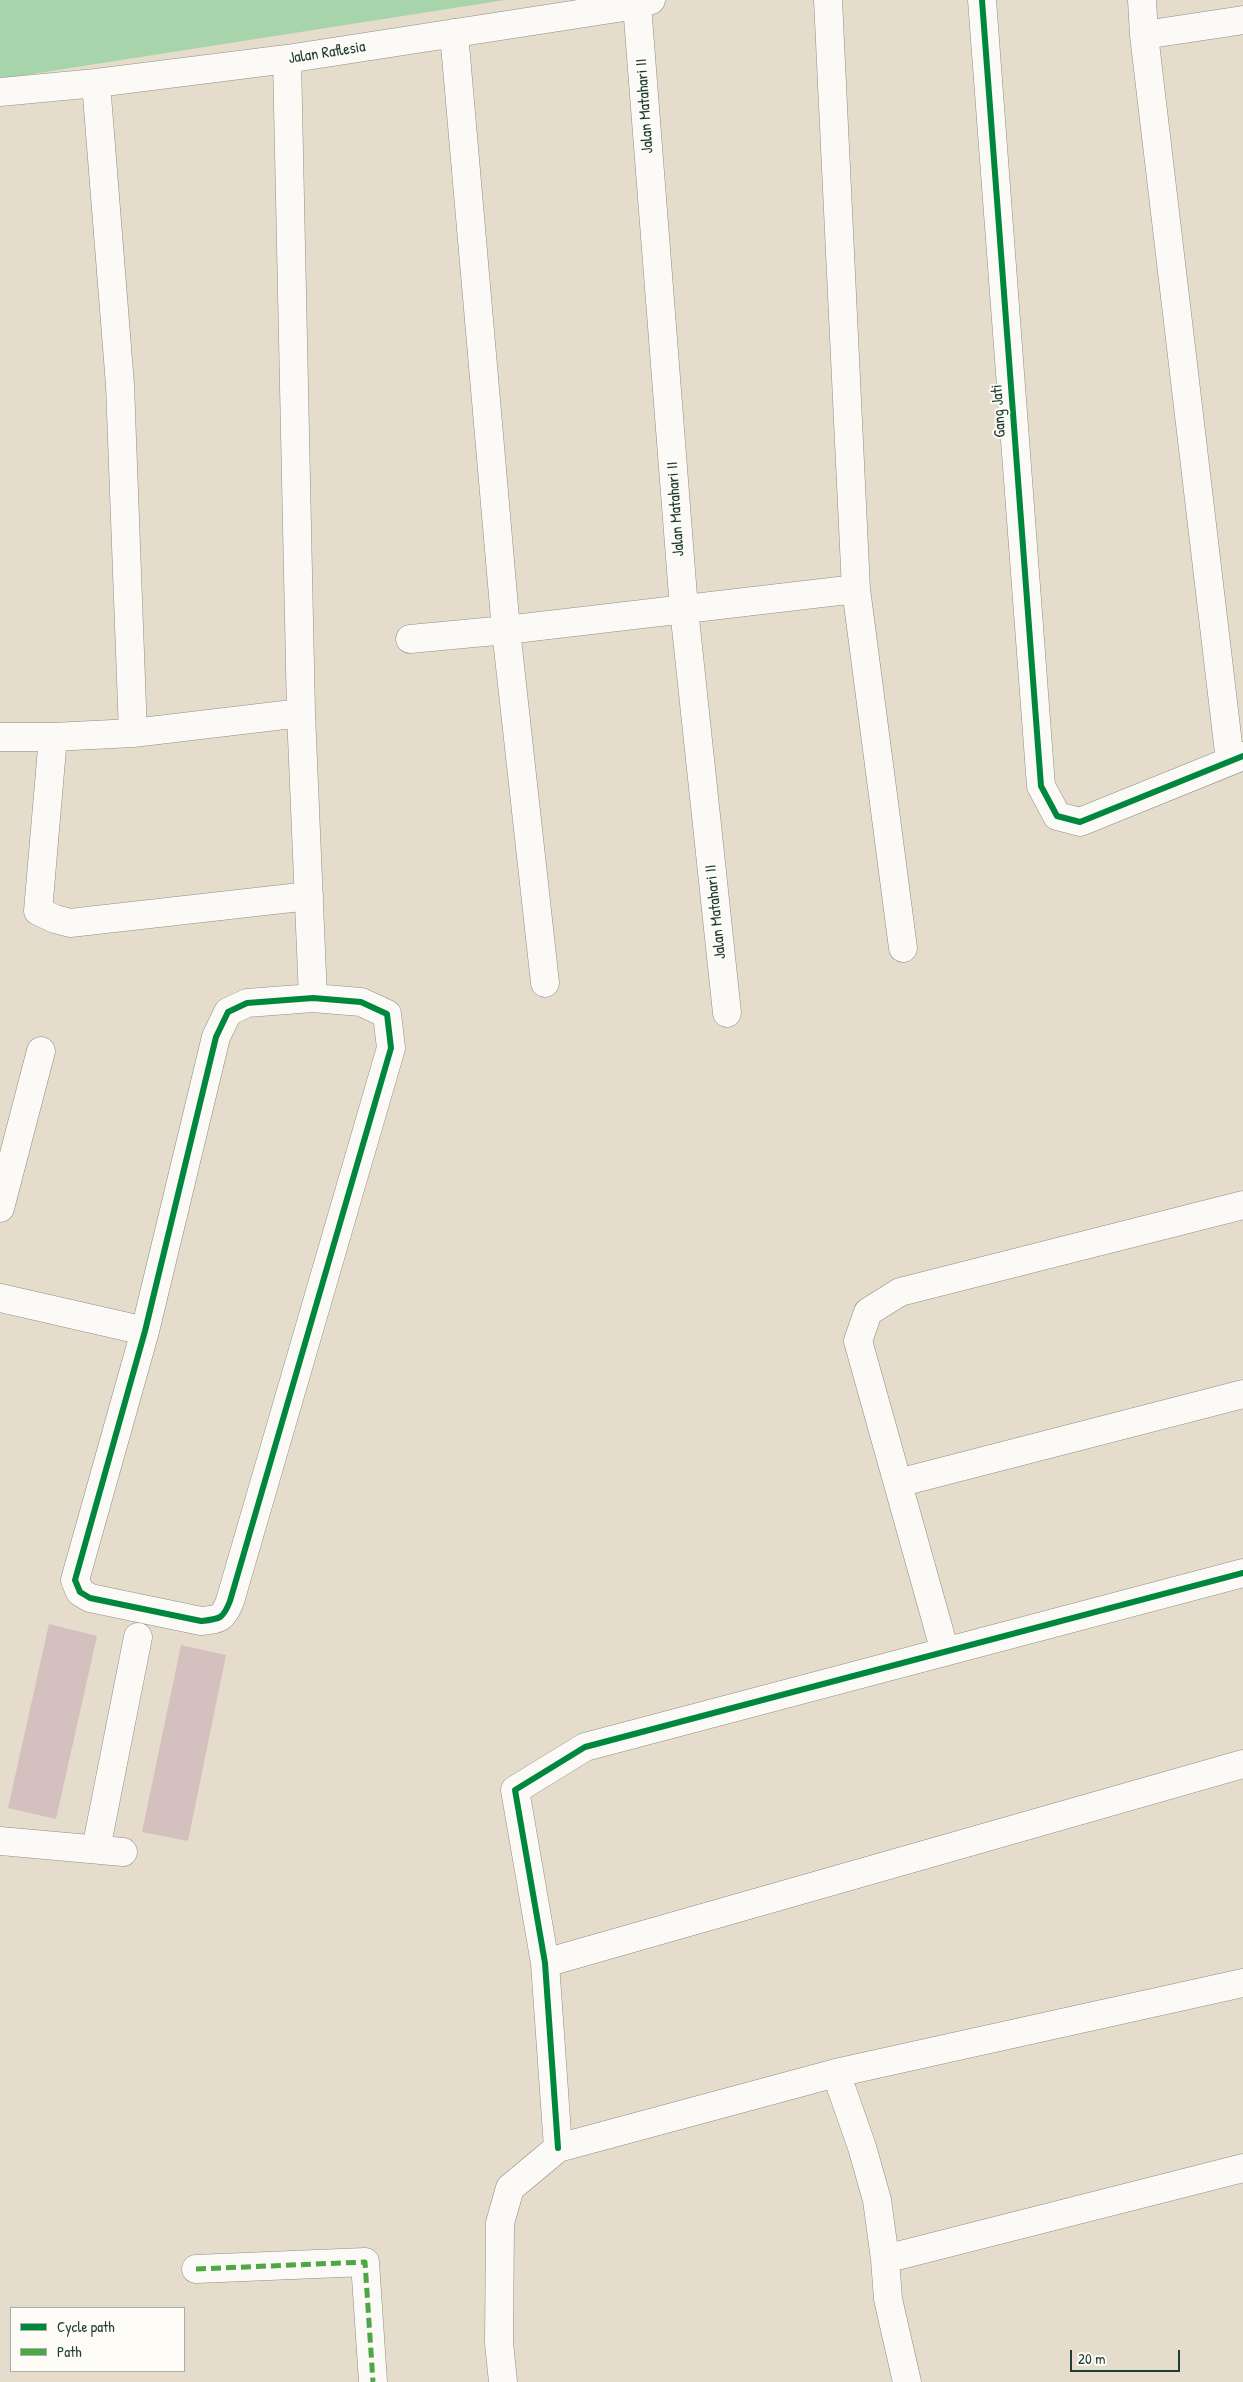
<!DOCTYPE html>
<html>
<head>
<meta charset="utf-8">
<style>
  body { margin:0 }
  #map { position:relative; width:1243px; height:2382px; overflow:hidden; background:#e6dccb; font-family:"Patrick Hand",sans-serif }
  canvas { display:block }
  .legend { position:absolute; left:10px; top:2307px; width:175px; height:65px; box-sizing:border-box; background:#fdfcf7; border:1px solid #a4b0a9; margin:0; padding:6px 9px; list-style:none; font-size:15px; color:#1f3d34 }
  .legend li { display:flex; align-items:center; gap:10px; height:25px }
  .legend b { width:25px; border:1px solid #a4b0a9 }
  .scale { position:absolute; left:1070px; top:2350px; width:110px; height:22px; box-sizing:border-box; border:2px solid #1f3d34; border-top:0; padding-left:6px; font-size:15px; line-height:18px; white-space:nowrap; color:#1f3d34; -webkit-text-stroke:4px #fdfcf7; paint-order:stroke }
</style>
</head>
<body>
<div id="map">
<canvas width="1243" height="2382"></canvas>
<ul class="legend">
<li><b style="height:6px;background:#00873e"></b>Cycle path</li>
<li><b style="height:6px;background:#4fa644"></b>Path</li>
</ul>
<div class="scale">20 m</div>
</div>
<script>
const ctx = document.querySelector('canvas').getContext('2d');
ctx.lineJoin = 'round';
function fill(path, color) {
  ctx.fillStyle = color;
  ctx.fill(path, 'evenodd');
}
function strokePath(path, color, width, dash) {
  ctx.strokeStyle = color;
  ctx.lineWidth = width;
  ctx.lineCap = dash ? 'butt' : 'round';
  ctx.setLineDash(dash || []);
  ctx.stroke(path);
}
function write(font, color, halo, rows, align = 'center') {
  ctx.font = font + ' "Patrick Hand",sans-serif';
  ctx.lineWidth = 4;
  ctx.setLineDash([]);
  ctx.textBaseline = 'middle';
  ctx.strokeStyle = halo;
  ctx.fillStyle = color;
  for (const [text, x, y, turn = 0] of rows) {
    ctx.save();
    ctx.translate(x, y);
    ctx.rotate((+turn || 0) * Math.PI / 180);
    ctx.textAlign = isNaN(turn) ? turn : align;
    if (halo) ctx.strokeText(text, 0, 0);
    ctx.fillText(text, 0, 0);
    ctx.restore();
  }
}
const green = new Path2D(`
  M0,0H505L0,79Z`);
const building = new Path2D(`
  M49,1624L97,1636L56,1819L8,1808Z
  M181,1645L226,1655L188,1841L142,1832Z`);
const minor = new Path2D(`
  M828,0L856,589L903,948
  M982,0L1041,786L1057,816L1080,822L1243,756
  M1142,0L1144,35L1230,761
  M637,5L684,609L727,1013
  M454,33L506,630L545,983
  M1144,35L1243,20
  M287,59L301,713L313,998
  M96,83L120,385L133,733
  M0,92L96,83L287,59L637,5L651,0
  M410,639L506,630L856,589
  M0,737H53L133,733L301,713
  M53,737L38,911L55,919L70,923L309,896
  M313,998L361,1002L387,1014L391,1048L230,1601C223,1619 220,1619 201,1621L90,1598L80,1592L75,1580L145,1331L216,1037L228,1012L247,1003Z
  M0,1208L41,1051
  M0,1298L145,1331
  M898,1483L1243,1394
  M945,1652L858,1341L868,1312L900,1292L1243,1205
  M0,1841L123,1852
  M96,1849L138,1637
  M545,1963L1243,1764
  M836,2073L862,2147L877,2200L885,2259L1243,2168
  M558,2148L545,1963L515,1790L585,1747L1243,1573
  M885,2259L888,2299L907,2382
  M196,2269L365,2262L373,2382
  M503,2382L499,2343L500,2223L510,2188L558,2148L836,2073L1243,1983`);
const quiet = new Path2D(`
  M196,2269L365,2262L373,2382`);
const cycleway = new Path2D(`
  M982,0L1041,786L1057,816L1080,822L1243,756
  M313,998L361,1002L387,1014L391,1048L230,1601C223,1619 220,1619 201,1621L90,1598L80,1592L75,1580L145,1331L216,1037L228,1012L247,1003Z
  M558,2148L545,1963L515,1790L585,1747L1243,1573`);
const streetNames = [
  ["Jalan Raflesia",327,53,-9],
  ["Jalan Matahari II",645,106,-94],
  ["Gang Jati",999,411,-94],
  ["Jalan Matahari II",676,509,-94],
  ["Jalan Matahari II",716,912,-96]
];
fill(green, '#a8d4ac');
fill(building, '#d4c0be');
strokePath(minor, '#8d8e84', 29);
strokePath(minor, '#fbfaf7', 28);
strokePath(quiet, '#4fa644', 5, [10, 5]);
strokePath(cycleway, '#00873e', 6);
write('16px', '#1f3d34', '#fdfcf7', streetNames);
</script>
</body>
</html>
